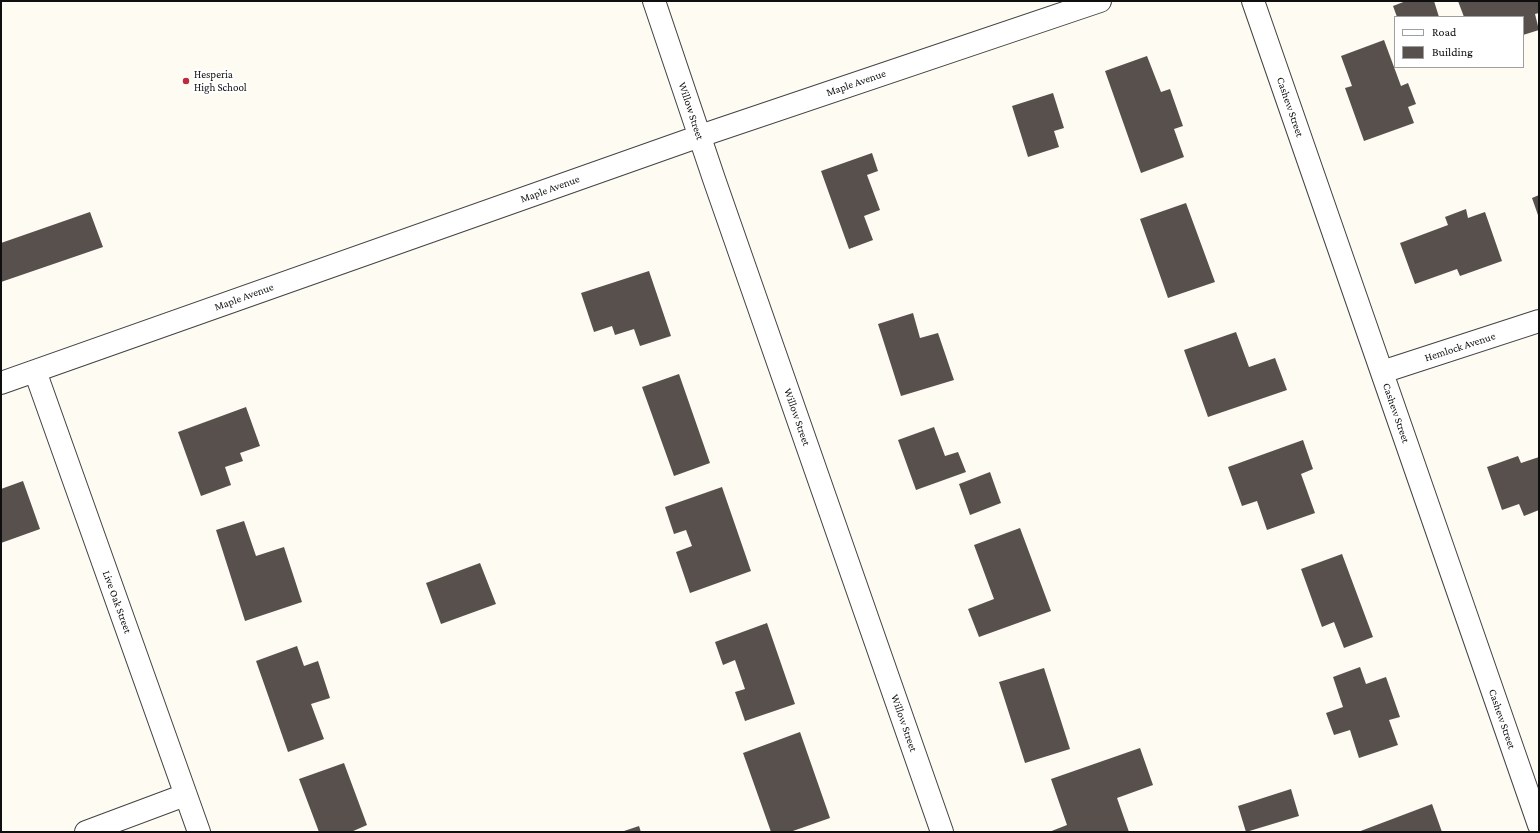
<!DOCTYPE html>
<html>
<head>
<meta charset="utf-8">
<style>
  body { margin:0 }
  #map { position:relative; width:1540px; height:833px; overflow:hidden; background:#fefbf2; font-family:"Crimson Pro",serif }
  canvas { display:block }
  .frame { position:absolute; inset:0; border:2px solid #0f0f0f; pointer-events:none }
  .legend { position:absolute; left:1394px; top:16px; width:130px; height:52px; box-sizing:border-box; background:#fff; border:1px solid #9f9f9f; margin:0; padding:5px 7px; list-style:none; font-size:12px; color:#0f0f0f }
  .legend li { display:flex; align-items:center; gap:8px; height:20px }
  .legend b { width:20px; border:1px solid #9f9f9f }
</style>
</head>
<body>
<div id="map">
<canvas width="1540" height="833"></canvas>
<div class="frame"></div>
<ul class="legend">
<li><b style="height:5px;background:#fff"></b>Road</li>
<li><b style="height:11px;background:#58504c"></b>Building</li>
</ul>
</div>
<script>
const ctx = document.querySelector('canvas').getContext('2d');
ctx.lineJoin = 'round';
function fill(path, color) {
  ctx.fillStyle = color;
  ctx.fill(path, 'evenodd');
}
function strokePath(path, color, width, dash) {
  ctx.strokeStyle = color;
  ctx.lineWidth = width;
  ctx.lineCap = dash ? 'butt' : 'round';
  ctx.setLineDash(dash || []);
  ctx.stroke(path);
}
function write(font, color, halo, rows, align = 'center') {
  ctx.font = font + ' "Crimson Pro",serif';
  ctx.lineWidth = 4;
  ctx.setLineDash([]);
  ctx.textBaseline = 'middle';
  ctx.strokeStyle = halo;
  ctx.fillStyle = color;
  for (const [text, x, y, turn = 0] of rows) {
    ctx.save();
    ctx.translate(x, y);
    ctx.rotate((+turn || 0) * Math.PI / 180);
    ctx.textAlign = isNaN(turn) ? turn : align;
    if (halo) ctx.strokeText(text, 0, 0);
    ctx.fillText(text, 0, 0);
    ctx.restore();
  }
}
const building = new Path2D(`
  M1406,1H1434L1439,17H1397L1393,6Z
  M1458,1H1539V13L1535,14L1539,30L1523,35V17H1464Z
  M1384,40L1401,86L1408,83L1416,104L1408,107L1414,123L1364,141L1345,88L1352,86L1341,56Z
  M1147,56L1161,92L1170,89L1183,126L1174,129L1184,157L1141,173L1105,71Z
  M1053,93L1064,128L1054,131L1059,147L1028,157L1012,106Z
  M872,153L878,171L867,175L880,210L864,216L873,240L849,249L821,171Z
  M1539,195V218L1532,198Z
  M1186,203L1215,282L1168,298L1140,219Z
  M1466,209L1468,218L1485,212L1502,261L1460,276L1457,269L1415,284L1400,243L1448,225L1445,217Z
  M90,212L103,247L1,282V243Z
  M649,271L671,336L640,346L634,329L615,335L612,326L594,332L581,293Z
  M913,313L920,338L938,333L954,380L901,396L878,324Z
  M1236,332L1249,367L1275,358L1287,390L1208,417L1184,350Z
  M679,374L710,463L674,476L642,387Z
  M246,407L260,446L240,453L243,461L225,467L231,485L201,496L178,432Z
  M934,427L945,456L958,452L966,472L916,490L898,440Z
  M1303,440L1313,469L1301,474L1315,513L1267,530L1257,501L1242,506L1228,467Z
  M1518,456L1521,463L1539,457V510L1524,516L1519,504L1502,510L1487,467Z
  M990,472L1001,503L970,515L959,484Z
  M23,481L40,529L1,543V489Z
  M722,487L751,571L690,593L676,552L692,546L686,530L674,534L665,507Z
  M244,521L256,556L284,547L302,602L245,621L216,530Z
  M1020,528L1051,611L979,637L968,609L994,599L974,545Z
  M1342,554L1373,637L1344,648L1334,622L1322,627L1301,569Z
  M480,563L496,604L441,624L426,583Z
  M767,623L795,704L745,721L735,692L745,689L735,660L723,665L715,642Z
  M297,646L304,666L318,661L330,698L311,704L324,739L288,752L256,661Z
  M1360,667L1366,684L1386,677L1400,717L1389,720L1398,745L1359,758L1350,730L1334,735L1326,713L1343,707L1333,677Z
  M1044,668L1070,749L1025,763L999,682Z
  M800,732L830,818L790,832H771L743,753Z
  M1140,748L1153,785L1117,798L1129,832H1049L1067,825L1051,779Z
  M344,763L367,825L351,832H319L299,779Z
  M1291,789L1299,816L1246,832L1238,806Z
  M1432,804L1442,832H1358Z
  M639,826L641,832H621Z`);
const minor = new Path2D(`
  M654,1L714,179L942,832
  M1253,1L1539,825
  M35,371L199,832
  M1382,372L1539,321
  M1,383L700,136L1100,1
  M86,832L185,795`);
const markers = [
  [186,81,4,"#bb2c3c"]
];
const poiNames = [
  ["Hesperia",194,75],
  ["High School",194,88]
];
const streetNames = [
  ["Maple Avenue",856,83,-19],
  ["Cashew Street",1290,107,71],
  ["Willow Street",691,111,72],
  ["Maple Avenue",550,189,-20],
  ["Maple Avenue",244,297,-20],
  ["Hemlock Avenue",1460,347,-18],
  ["Cashew Street",1396,413,71],
  ["Willow Street",797,417,71],
  ["Live Oak Street",117,602,70],
  ["Cashew Street",1502,719,71],
  ["Willow Street",904,723,71]
];
fill(building, '#58504c');
strokePath(minor, '#424242', 24);
strokePath(minor, '#fff', 22);
for (const [x, y, r, color] of markers) {
  const dot = new Path2D();
  dot.arc(x, y, r, 0, 2 * Math.PI);
  ctx.fillStyle = color;
  ctx.fill(dot);
  strokePath(dot, '#fff', 1.5);
}
write('11px', '#0f0f0f', '#fff', poiNames, 'left');
write('11px', '#0f0f0f', '#fff', streetNames);
</script>
</body>
</html>
